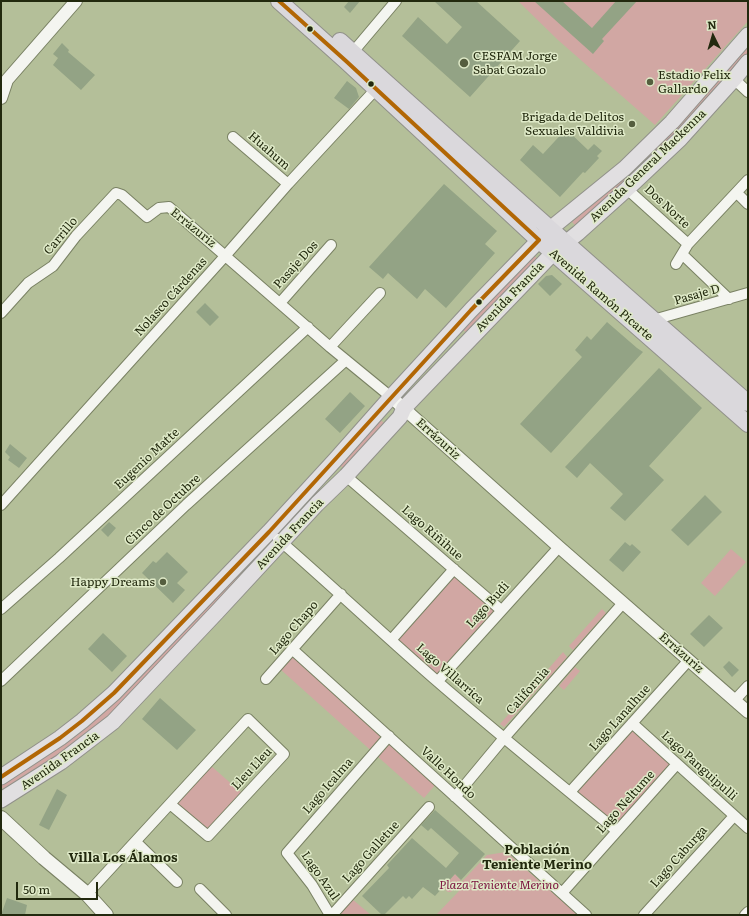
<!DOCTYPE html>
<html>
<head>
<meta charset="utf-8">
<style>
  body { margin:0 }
  #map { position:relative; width:749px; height:916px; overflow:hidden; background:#b4bf99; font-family:Literata,serif }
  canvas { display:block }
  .frame { position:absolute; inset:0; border:2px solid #22290e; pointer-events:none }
  .north { position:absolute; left:693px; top:16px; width:40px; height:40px; -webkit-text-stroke:3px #dfeac8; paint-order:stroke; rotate:355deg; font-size:11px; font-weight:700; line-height:16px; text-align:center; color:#22290e }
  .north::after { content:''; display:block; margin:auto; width:14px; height:18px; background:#22290e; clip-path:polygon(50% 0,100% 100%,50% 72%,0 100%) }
  .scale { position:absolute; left:16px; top:882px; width:82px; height:18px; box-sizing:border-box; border:2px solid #22290e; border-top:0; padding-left:5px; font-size:12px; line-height:14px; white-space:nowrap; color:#22290e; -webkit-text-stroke:3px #dfeac8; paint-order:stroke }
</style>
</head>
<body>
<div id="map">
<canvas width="749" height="916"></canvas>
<div class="frame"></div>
<div class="north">N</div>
<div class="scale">50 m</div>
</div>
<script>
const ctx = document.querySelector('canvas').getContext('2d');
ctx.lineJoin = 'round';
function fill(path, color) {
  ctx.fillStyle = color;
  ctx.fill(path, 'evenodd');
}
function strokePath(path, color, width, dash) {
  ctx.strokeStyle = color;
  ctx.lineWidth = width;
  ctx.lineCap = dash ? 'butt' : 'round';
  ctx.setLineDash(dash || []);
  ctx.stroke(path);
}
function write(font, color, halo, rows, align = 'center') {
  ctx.font = font + ' Literata,serif';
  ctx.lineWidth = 3;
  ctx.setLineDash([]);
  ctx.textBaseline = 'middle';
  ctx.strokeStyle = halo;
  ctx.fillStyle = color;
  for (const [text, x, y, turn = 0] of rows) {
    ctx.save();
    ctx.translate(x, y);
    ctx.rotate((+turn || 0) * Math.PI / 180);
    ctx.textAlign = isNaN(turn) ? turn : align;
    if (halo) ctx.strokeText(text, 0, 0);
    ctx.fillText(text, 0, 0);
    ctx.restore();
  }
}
const green = new Path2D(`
  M518,1H748V21L655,125L558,40Z
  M748,47V56L678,134L576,226L572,222L633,169L701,100Z
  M533,255L537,258L467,333L462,329Z
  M379,419L384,423L343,468L338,463Z
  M265,543L268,545L267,549L114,713L88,735L5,790L1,787V786L85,729L107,709Z
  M731,549L746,562L715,596L701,583Z
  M456,573L496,610L437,676L397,639Z
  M602,609L606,613L573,650L569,646Z
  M563,652L567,657L547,680L543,675Z
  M293,656L435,785L424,798L280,669Z
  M575,667L580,671L564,690L559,686Z
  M538,681L542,684L504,727L500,724Z
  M631,728L673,764L617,827L579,793V787Z
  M210,765L243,794L208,830L175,803Z
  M506,852L578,915H436L459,891L456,888L487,855Z
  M455,874L461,880L451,892H448L443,888Z
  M352,899L371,915H337Z`);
const building = new Path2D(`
  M349,1H360L350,13L344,7Z
  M434,1H476L520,41L470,97L402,36L418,17L447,44L462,27Z
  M534,1H562L592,28L616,1H637L602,39L604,41L593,54Z
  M62,43L69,50L68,52L95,75L81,90L53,65L58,58L53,54Z
  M347,81L356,88L359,97L349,109L334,98Z
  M566,129L588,150L594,144L602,151L597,156L599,158L585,173L583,172L560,197L520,160L533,145L543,154Z
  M444,184L497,231L485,244L495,253L446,308L425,289L417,299L388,273L383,279L369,267Z
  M552,275L562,284L550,296L538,284L546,276Z
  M205,303L219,317L210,326L196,312Z
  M607,322L637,348L643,352L551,453L520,424L582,357L575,350L587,336L591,340Z
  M659,368L702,408L649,466L664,480L625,521L610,508L623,494L590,463L577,478L565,467Z
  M350,392L365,406L340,433L325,419Z
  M10,444L27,458L19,468L8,460L10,457L5,452Z
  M705,495L722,512L688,546L671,530Z
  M109,522L116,528L108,537L101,530Z
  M625,542L630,546L632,544L641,552L623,572L609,560Z
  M167,552L188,572L177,583L185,590L173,603L142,573L153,561L156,563Z
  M709,615L723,628L704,647L690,634Z
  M103,633L127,656L112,672L88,649Z
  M729,661L739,670L732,677L723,667Z
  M160,698L196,730L177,750L142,719Z
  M57,789L67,795L49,830L39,825Z
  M435,810L485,854L461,880L455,874L435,896L423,887L412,899L409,896L406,899L403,896L384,915H382L362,896L389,868L387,865L412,838L446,868L459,853L431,828L428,831L421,825Z
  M7,898L27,905L25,915H1Z`);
const minor = new Path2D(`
  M353,52L396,1
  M734,79L748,92
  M233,137L288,184
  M627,189L688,244
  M737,193L748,204
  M683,255L729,299
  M676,264L688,244L748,180
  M280,303L331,245
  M1,313L28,283L53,266L76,236L116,193L122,195L147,217L159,208L169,207L330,347L391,397
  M653,320L748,293
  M330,347L380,293
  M346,476L501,610
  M1,505L226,255L288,184L376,89
  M278,539C332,586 384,635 438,682C497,733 557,782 617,831
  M1,609L59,558L308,327
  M392,639L454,569
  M292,649L586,915
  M266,679L341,594
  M1,681L186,505L346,360
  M438,681L559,547
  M735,700L748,686
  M632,723L748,828
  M570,792L689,660
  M455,797L504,738L623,603
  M136,842L177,882
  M200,889L226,915
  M562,893L677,764
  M87,894L248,719L284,754L208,836L170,804
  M330,915L312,885L287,853L389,736
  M332,915L429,807
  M644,915L734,816
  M745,915L748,912`);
const tertiary = new Path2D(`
  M1,98L7,80L76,1
  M391,397L559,547L748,712`);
const secondary = new Path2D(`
  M1,818L44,858L87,894L106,915`);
const primary = new Path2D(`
  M1,777L60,738L82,721L114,693L269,532L336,459L391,397L471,310L550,229L625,168L672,122L748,35
  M1,800L61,762L113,722L217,612L317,504L346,476L400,417L404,408L553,253L578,233L627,189L680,139L734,79L748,62`);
const trunk = new Path2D(`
  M279,1L346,61L534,236L748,424
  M340,41C475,163 611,283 748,403`);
const bus1 = new Path2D(`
  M1,777L60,738L82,721L114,693L269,532L471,310L539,240L346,61L279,1`);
const markers = [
  [310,29,3.5,"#22290e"],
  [464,63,5,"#555e3f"],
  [650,82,4,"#555e3f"],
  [371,84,3.5,"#22290e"],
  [632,124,4,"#555e3f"],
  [479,302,3.5,"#22290e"],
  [163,582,4,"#555e3f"]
];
const poiNames = [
  ["CESFAM Jorge",473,56],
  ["Sabat Gozalo",473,70],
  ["Estadio Felix",658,75],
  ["Gallardo",658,89],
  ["Brigada de Delitos",624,117,"right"],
  ["Sexuales Valdivia",624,131,"right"],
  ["Happy Dreams",155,582,"right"]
];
const streetNames = [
  ["Huahum",269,151,41],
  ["Avenida General Mackenna",648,166,-44],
  ["Dos Norte",667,207,43],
  ["Errázuriz",193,228,39],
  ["Carrillo",61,236,-50],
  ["Pasaje Dos",296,265,-48],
  ["Avenida Ramón Picarte",601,295,41],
  ["Pasaje D",697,295,-16],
  ["Nolasco Cárdenas",171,297,-48],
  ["Avenida Francia",510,297,-46],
  ["Errázuriz",438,439,42],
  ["Eugenio Matte",147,459,-43],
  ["Cinco de Octubre",163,510,-43],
  ["Lago Riñihue",432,533,41],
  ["Avenida Francia",290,534,-47],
  ["Lago Budi",488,605,-48],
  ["Lago Chapo",294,628,-49],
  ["Errázuriz",681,653,41],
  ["Lago Villarrica",450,674,41],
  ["California",528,691,-49],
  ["Lago Lanalhue",620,718,-48],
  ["Avenida Francia",60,761,-35],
  ["Lago Panguipulli",699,766,42],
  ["Lleu Lleu",252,769,-47],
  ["Valle Hondo",448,773,43],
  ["Lago Icalma",328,786,-49],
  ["Lago Neltume",626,802,-48],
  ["Lago Galletue",371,852,-48],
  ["Lago Caburga",679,857,-48],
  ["Lago Azul",320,876,55]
];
const parkNames = [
  ["Plaza Teniente Merino",499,885]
];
const neighbourhoodNames = [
  ["Población",537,850],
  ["Teniente Merino",537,865],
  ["Villa Los Álamos",123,858]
];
fill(green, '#d1a7a3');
fill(building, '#93a385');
strokePath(minor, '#798163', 12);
strokePath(tertiary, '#798163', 14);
strokePath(secondary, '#798163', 16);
strokePath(primary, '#91918a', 17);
strokePath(trunk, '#91918a', 18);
strokePath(minor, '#f4f5f0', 10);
strokePath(tertiary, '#f4f5f0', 12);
strokePath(secondary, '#f4f5f0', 14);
strokePath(primary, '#e1dfe1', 15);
strokePath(trunk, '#dad8dc', 16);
strokePath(bus1, '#b26705', 4);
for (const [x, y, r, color] of markers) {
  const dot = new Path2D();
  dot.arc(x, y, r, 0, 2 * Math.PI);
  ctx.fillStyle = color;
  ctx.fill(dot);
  strokePath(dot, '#dfeac8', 1.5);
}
write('12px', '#22290e', '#dfeac8', poiNames, 'left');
write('12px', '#22290e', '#dfeac8', streetNames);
write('italic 12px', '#7c123f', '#dfeac8', parkNames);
write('bold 13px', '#22290e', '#dfeac8', neighbourhoodNames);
</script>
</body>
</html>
